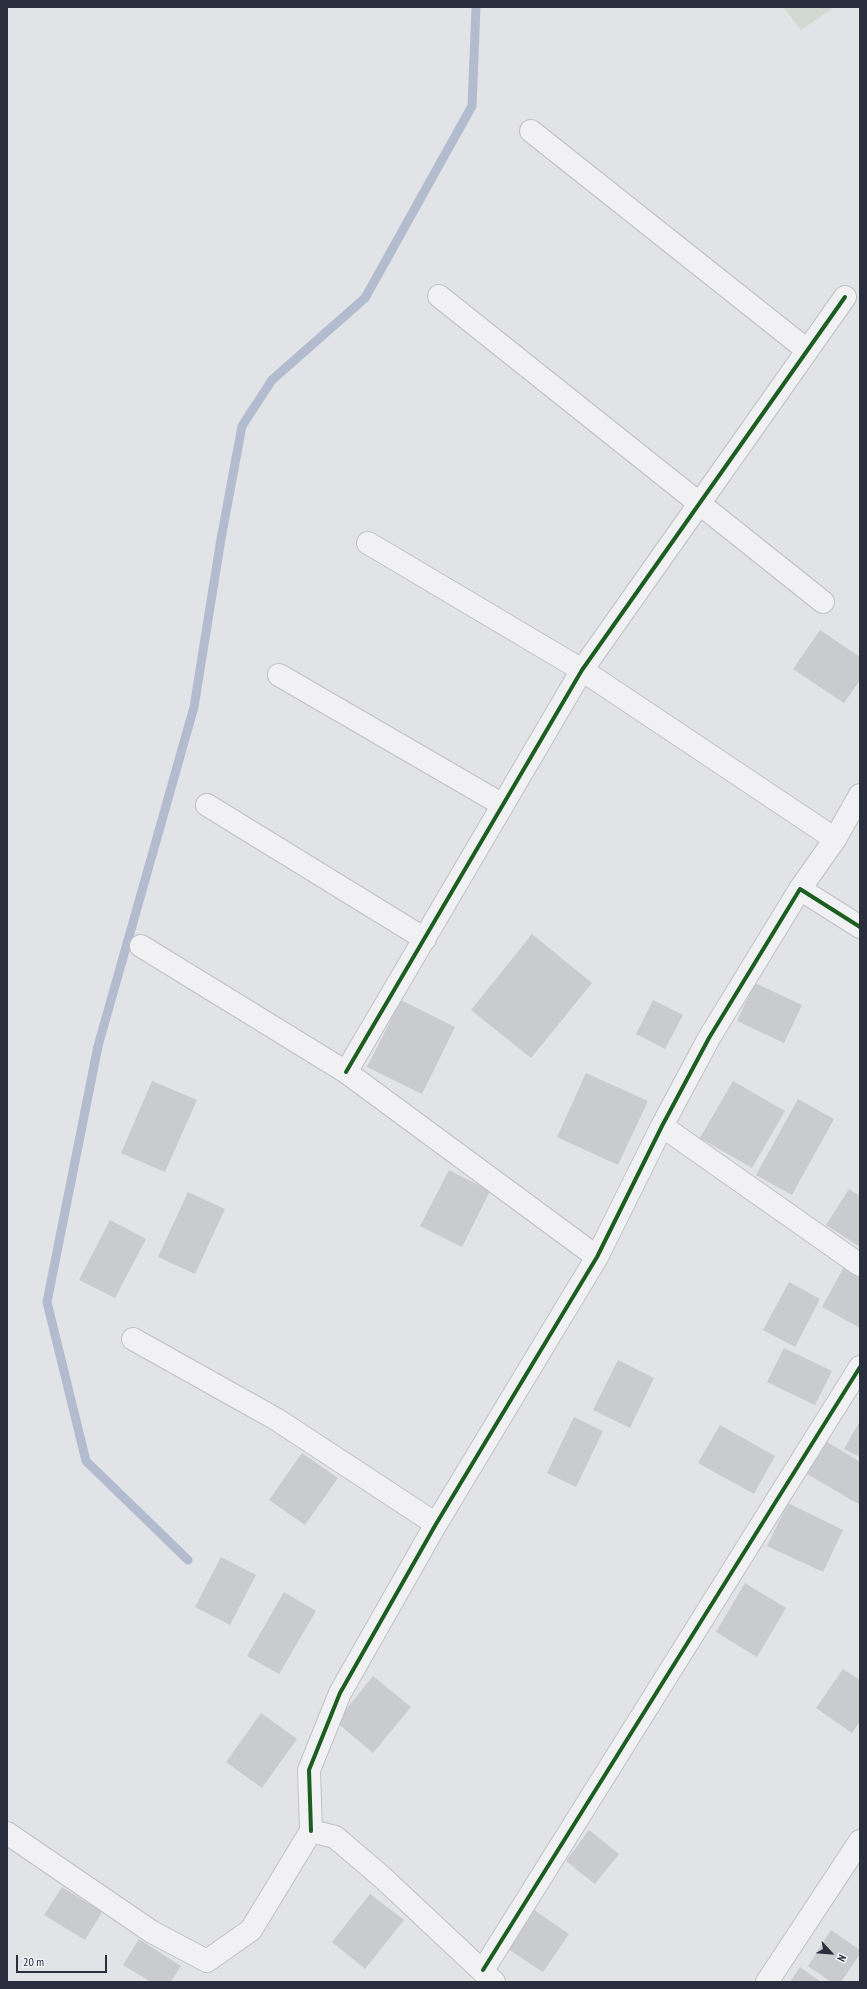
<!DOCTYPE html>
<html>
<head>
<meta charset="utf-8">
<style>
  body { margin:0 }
  #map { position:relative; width:867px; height:1989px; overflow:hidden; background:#e2e3e6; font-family:"PT Sans Narrow",sans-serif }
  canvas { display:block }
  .frame { position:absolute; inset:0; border:8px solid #2b2f3d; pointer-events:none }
  .north { position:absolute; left:811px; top:1933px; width:40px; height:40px; -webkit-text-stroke:3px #f0f1f5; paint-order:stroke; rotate:116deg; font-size:11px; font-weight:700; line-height:16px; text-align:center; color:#2b2f3d }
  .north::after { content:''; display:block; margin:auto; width:14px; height:18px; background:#2b2f3d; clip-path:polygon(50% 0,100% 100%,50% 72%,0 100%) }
  .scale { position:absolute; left:16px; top:1955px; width:91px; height:18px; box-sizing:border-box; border:2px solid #2b2f3d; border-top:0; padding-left:5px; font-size:12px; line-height:14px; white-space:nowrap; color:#2b2f3d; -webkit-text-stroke:3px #f0f1f5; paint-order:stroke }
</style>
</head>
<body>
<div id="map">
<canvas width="867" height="1989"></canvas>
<div class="frame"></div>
<div class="north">N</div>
<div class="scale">20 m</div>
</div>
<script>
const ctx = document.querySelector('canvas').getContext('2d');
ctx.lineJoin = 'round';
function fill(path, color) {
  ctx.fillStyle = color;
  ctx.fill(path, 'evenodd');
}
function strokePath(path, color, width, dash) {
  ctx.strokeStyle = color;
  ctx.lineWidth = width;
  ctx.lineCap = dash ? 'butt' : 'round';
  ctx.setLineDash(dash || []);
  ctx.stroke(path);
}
const green = new Path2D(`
  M783,7H835L801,30Z`);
const stream = new Path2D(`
  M188,1560L86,1461L47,1302L98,1046L194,707L221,539L242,426L272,380L365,298L472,106L476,7`);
const building = new Path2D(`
  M820,630L860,657V680L844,703L793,669Z
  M532,934L592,983L531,1058L471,1010Z
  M755,983L802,1005L784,1043L737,1021Z
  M401,1000L455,1027L422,1094L367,1067Z
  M653,1000L683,1015L665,1049L636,1034Z
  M586,1073L648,1101L618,1165L557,1137Z
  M152,1081L197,1100L165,1172L121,1153Z
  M733,1081L785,1111L752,1168L700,1138Z
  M798,1099L834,1119L792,1195L756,1175Z
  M449,1170L490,1191L462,1247L420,1226Z
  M849,1189L860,1196V1247L826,1225Z
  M188,1192L225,1209L195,1274L158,1257Z
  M110,1220L146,1239L115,1298L79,1280Z
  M845,1265L860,1273V1328L822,1307Z
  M789,1282L820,1299L795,1347L763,1330Z
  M784,1348L832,1371L815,1405L767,1382Z
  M618,1360L654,1378L630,1428L593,1410Z
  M574,1417L603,1431L576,1487L547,1473Z
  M860,1421V1457L844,1449Z
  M720,1425L775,1456L754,1494L698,1463Z
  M827,1442L860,1462V1505L807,1474Z
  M302,1453L338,1478L305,1525L269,1500Z
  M788,1503L843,1530L823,1572L767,1546Z
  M221,1557L256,1575L230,1625L195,1607Z
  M745,1583L786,1608L757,1657L716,1632Z
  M284,1592L316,1611L279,1674L247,1656Z
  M843,1669L860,1680V1721L852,1733L816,1708Z
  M373,1676L411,1707L373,1753L336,1722Z
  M261,1713L297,1739L262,1788L226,1762Z
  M589,1830L619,1854L595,1884L566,1861Z
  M62,1887L102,1912L85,1940L44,1915Z
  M370,1894L404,1920L365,1969L332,1942Z
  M534,1910L569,1934L543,1972L508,1949Z
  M831,1930L860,1950V1954L841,1982H831L808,1966Z
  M139,1939L181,1966L171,1982H151L123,1965Z
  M800,1967L821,1982H790Z`);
const minor = new Path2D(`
  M531,131L807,350
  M439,296L823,602
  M368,543L582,670L835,839L800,889
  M279,675L503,805
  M207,805L425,939
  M835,839L860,795
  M141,946L346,1072L597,1257
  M346,1072L582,670L845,297
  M662,1126L860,1265
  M133,1339L276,1419L436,1524
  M311,1831L309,1770L340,1693L436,1524L597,1257L662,1126L709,1038L800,889L860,927
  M7,1833L152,1932L207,1961L251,1930L311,1831L335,1837L382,1877L494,1982
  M483,1970L860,1367
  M767,1982L860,1841`);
const cycleway = new Path2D(`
  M346,1072L582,670L845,297
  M311,1831L309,1770L340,1693L436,1524L597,1257L662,1126L709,1038L800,889L860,927
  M483,1970L860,1367`);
fill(green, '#d2d9d2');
strokePath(stream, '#b3bcce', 9);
fill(building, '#cacbce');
strokePath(minor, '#c0c1c4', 24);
strokePath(minor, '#f1f1f3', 22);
strokePath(cycleway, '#1b5e20', 4);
</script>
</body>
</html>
